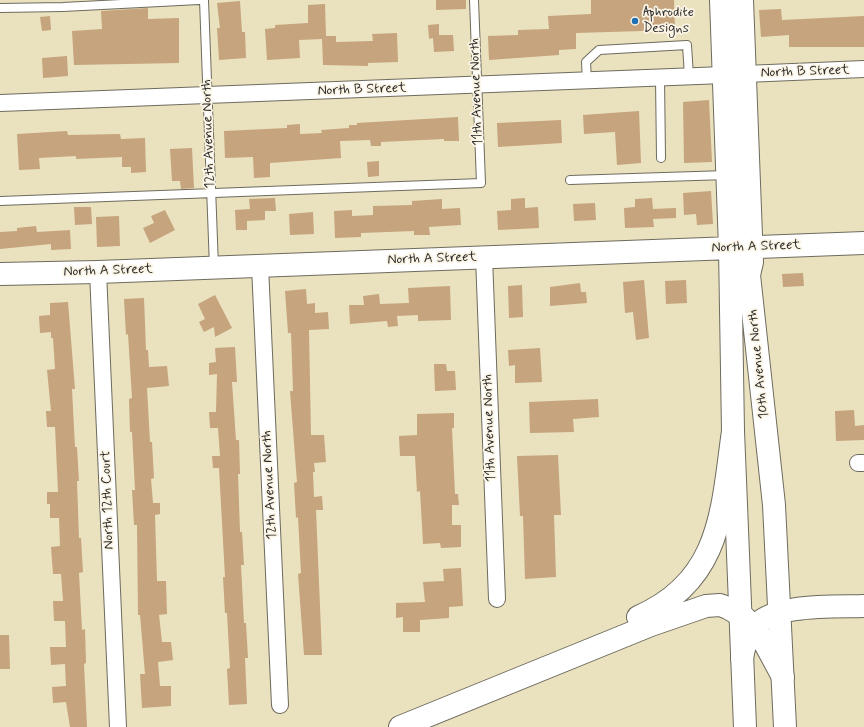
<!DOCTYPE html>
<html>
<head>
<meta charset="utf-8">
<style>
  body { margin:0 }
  canvas { display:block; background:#eae1be }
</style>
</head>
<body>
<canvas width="864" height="727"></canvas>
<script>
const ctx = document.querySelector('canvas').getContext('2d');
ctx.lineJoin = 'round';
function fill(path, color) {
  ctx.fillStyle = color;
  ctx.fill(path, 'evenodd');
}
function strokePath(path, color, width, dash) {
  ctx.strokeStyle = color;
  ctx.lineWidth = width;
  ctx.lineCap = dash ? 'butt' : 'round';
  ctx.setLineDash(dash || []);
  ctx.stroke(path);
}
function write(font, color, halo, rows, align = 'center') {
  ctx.font = font + ' Mynerve,sans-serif';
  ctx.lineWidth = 3.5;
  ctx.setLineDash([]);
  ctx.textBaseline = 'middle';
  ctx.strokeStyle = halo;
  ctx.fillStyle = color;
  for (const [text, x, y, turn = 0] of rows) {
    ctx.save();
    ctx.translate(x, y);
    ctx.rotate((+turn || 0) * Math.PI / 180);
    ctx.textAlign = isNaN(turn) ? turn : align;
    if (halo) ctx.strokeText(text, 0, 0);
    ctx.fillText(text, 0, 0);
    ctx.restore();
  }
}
const building = new Path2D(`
  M436,0H466V9L436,10Z
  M591,0H674L675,30L576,33V49L559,50V55L489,60L488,36L518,35V30L549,29L548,16L591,14Z
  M240,1L242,32H245L246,58L219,60L217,28H220L217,3Z
  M325,4L326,36H336V42L373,41L372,34L397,33L398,62L368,63V66L323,65L322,39L299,40L300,58L267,60L265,29L275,28V25L308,23V5Z
  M148,8V19L179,18V63L74,65L72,31L102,29L101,11Z
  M781,9L782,20L864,16V47H789V35L761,37L759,10Z
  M50,16L51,30L42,31L40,17Z
  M439,24V35H453L454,51L434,52L433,38L429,39L428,25Z
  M67,56L68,76L43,78L42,58Z
  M709,100L712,162L684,163L683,102Z
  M639,111L641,163L617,165L615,132L584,134L583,115Z
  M458,117L459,141H444V139L381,142V146H371L370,140L340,141L341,158L270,163V177L254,178L253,157L225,158L224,131L287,128V125L300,124V134L322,133L321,130L349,128V125H357V123Z
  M561,120L562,143L498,147L497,123Z
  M67,131L68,135L120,134L121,139L145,138L146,172L131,173V167H122V157L76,159V156L39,158L40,169L19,170L17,134Z
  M192,148L194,188L181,189L180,181H172L170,149Z
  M379,161V176L368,177L367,162Z
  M711,191L713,224L697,225L696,214L684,215L683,193Z
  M275,198L276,211H265V220L247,221V230H236L235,210L250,209L249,199Z
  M525,198V208L538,207L539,228L498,230L497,211L511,210V199Z
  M652,198L653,209L676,208V218L653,219L654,227L625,228L624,208L635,207V199Z
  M442,199V209L460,208L461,225L429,227L430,235H414V231L361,233V237L335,238L334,211L352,210V216L373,215V206L412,205V201Z
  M595,203L596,220L574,221L573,204Z
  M74,207H91L92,224L75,225Z
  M165,210L175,230L150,243L143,228L154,223L151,216Z
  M313,212L314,234L290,235L289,214Z
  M119,216L120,246L97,247L96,217Z
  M36,226L37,232L70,230L71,249L51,250V244L0,249V232L17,231V228Z
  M803,273L804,286L783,287L782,274Z
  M644,280L649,338L636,340L633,312L625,313L623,282Z
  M686,280L687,303L666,304L665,281Z
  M580,283L581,292H586L587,303L550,306V287Z
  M522,285L523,317L509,318L508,286Z
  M450,286L451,320L418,321V315L397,316L398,326L388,327L387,321L350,324L349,305H364L363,296L379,294L380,304L409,303L408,288Z
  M306,289L307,304L315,303V313L328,312L329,329L309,330L311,435H324L326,462L314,463L315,472H313L314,497L322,496L323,510H316L322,655H304L298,574L301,573L298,517L296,518L294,483L297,482L290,391H293L291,333H288L285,291Z
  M215,295L232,328L215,337L214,327L204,332L199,322L205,319L198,304Z
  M144,298L146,350H148L149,367L167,366L169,386L147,388L150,442H152L154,478L151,479L153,503H160V514L155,515L157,581H166L167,614L159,615L162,642H171L173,660L158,662L160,686H171V706L142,708L140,674H145L140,615H138L137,525H134L132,490H135L132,432H130L129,399L132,398L128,334L126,335L124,299Z
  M68,302L75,389H72L75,447H77L79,481H77L79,538H81L83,572L79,573L82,630L85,629L86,663L84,664L87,727H70L66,702L53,703L52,687L66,686L65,664L51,665L50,647H66L65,621H54L53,601H63L61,574H53L51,547L60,546L59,518H50V504H47V492H58L55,427H47L46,411H51L47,370L55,369L53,338H51V332L40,333L39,316L50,315V303Z
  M235,347L237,382H232L236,440H239L240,474H238L240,532H242L244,565H241L244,623H246L248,658H245L247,704L229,705L227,669L230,668L227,613H225L223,577H225L219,468H213L212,456H220L218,428H210L209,412H216L217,374L209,375V363L216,362L215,348Z
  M540,348L542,382L515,383V365L509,366L508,350Z
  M434,364H446L447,371H455L456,390L435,391Z
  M598,399L599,417L573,419L574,432L530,433L529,402Z
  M854,410L855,426L864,425V440L836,441L835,411Z
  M454,413V428H452L455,494H458L459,505H452V525H461V547L441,548L440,543L423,544L420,491L417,492L415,456H400L399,436L417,435V414Z
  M558,455L561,515H554L556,577L525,579L523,516H520L517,456Z
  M461,568L463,606L449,607V618L420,620V632H403V617L396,618V603L425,602L423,582L444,581L443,569Z
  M0,635H9L10,669H0Z`);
const lane = new Path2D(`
  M204,0L214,267
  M0,8L63,7L199,0
  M660,78L661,158
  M587,81L586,62L599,50L687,45L689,76
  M570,180L727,175
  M0,201L481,183L474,0`);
const street = new Path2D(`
  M745,74L864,69
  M0,103L724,75
  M484,257L497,599
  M260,266L280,705
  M98,272L118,727
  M858,463H864`);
const secondary = new Path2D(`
  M721,0L730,248L733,431L745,727
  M742,0L752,262L749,275L774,505L785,727
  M0,274L98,272L864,243`);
const highway = new Path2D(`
  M638,617C722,581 722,509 733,431
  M742,658C744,647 747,636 754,627C774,603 835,607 864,606
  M400,727L651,625L706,606L720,605L728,608L745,618L762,638L783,677`);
const markers = [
  [635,21,4,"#1f6fb2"]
];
const poiNames = [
  ["Aphrodite",643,13],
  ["Designs",643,29]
];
const streetNames = [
  ["North B Street",805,72,-2],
  ["North B Street",362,90,-2],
  ["11th Avenue North",477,92,-92],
  ["12th Avenue North",209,134,-92],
  ["North A Street",756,247,-2],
  ["North A Street",432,259,-2],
  ["North A Street",108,271,-2],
  ["10th Avenue North",759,364,-96],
  ["11th Avenue North",490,428,-92],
  ["12th Avenue North",270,485,-93],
  ["North 12th Court",108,500,-92]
];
fill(building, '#c6a47d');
strokePath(lane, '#6e6b5e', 10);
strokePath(street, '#6e6b5e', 18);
strokePath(secondary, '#6e6b5e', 24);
strokePath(highway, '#6e6b5e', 24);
strokePath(lane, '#fff', 8);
strokePath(street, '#fff', 16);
strokePath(secondary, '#fff', 22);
strokePath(highway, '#fff', 22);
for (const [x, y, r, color] of markers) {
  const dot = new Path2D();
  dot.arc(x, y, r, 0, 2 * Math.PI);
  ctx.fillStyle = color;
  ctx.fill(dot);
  strokePath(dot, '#fcf5e5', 1.5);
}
write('14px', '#2b2b2b', '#fcf5e5', poiNames, 'left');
write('14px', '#2b2b2b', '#fcf5e5', streetNames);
</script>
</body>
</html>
